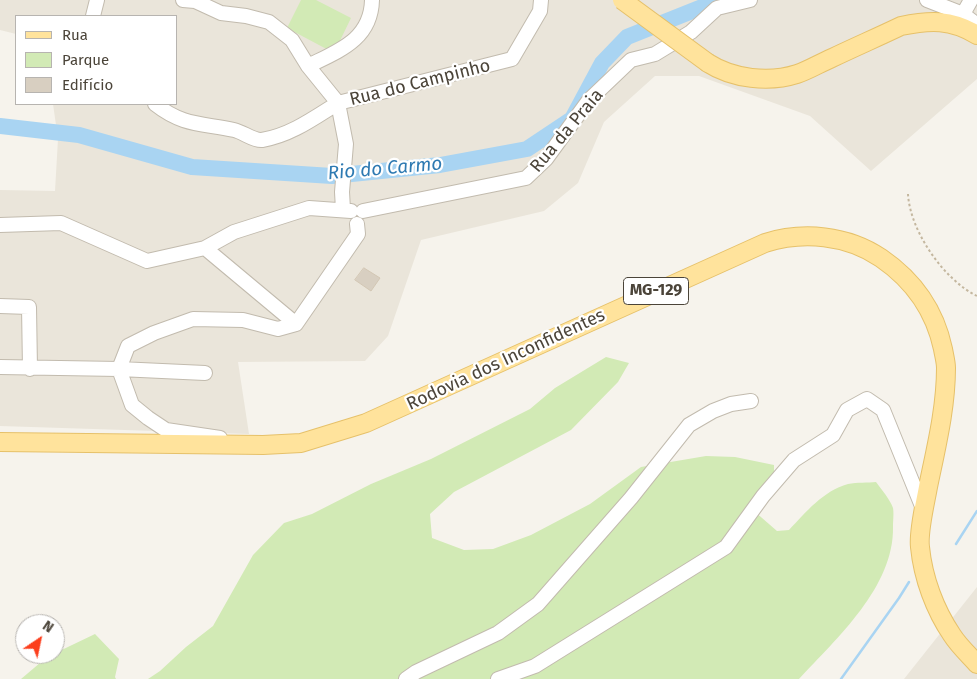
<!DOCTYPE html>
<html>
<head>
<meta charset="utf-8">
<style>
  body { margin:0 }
  #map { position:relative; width:977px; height:679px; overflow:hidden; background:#f6f3ec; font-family:"Fira Sans",sans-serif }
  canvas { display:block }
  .legend { position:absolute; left:15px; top:15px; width:162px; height:90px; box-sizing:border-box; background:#fff; border:1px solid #b7b4b0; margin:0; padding:6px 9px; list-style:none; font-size:15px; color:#4b4439 }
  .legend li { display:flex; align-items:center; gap:10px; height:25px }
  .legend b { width:25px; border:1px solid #b7b4b0 }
  .north { position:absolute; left:15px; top:614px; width:50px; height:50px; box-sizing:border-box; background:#fff; border:1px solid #b7b4b0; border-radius:50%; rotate:34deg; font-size:14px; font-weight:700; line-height:20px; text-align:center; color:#4b4439 }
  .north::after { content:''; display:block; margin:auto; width:18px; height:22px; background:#fc3f1d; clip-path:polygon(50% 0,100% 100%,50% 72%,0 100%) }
</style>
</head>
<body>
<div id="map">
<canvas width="977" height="679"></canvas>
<ul class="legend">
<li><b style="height:6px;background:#ffe39c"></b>Rua</li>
<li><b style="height:14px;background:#d2eab5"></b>Parque</li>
<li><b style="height:14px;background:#d8cfc1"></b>Edifício</li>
</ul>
<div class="north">N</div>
</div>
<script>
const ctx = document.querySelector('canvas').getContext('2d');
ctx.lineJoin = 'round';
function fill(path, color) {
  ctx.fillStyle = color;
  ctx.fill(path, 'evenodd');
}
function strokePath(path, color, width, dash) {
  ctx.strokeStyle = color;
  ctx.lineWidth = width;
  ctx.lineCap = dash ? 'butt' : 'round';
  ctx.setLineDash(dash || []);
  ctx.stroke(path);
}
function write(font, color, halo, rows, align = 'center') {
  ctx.font = font + ' "Fira Sans",sans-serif';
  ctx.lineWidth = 4.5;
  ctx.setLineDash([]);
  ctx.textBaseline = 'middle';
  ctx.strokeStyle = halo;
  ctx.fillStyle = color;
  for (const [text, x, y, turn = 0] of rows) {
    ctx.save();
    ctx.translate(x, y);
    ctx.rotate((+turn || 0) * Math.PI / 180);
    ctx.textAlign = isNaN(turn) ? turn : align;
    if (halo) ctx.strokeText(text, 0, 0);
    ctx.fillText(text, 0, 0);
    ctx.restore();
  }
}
const residential = new Path2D(`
  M0,0H977V79L871,171L810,116L699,76H655L604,122L578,183L544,211L421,240L388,336L365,361L238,362L249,434L0,426V190L55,191L58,139L53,104H176V16H16V34L0,30Z
  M977,587V679H904Z`);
const green = new Path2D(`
  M301,0H316L351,18L334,53L287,28Z
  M606,357L629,363L618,382L571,430L454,492L430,514L432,538L464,550L493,549L531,535L590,504L641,467L706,456L735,457L774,465V484L754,511L777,531L789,530C806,512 823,491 848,484C857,482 868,483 876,482C881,489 890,499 893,508C894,513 893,521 893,527C894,587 837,638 799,679H148L160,671L186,647L213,626L253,555L284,523L312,514L371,484L431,459L530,409L555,388Z
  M95,634L119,659L115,677L116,679H21L47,657Z`);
const stream = new Path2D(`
  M956,544L977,511
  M841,679L899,598L909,582`);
const river = new Path2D(`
  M0,126L79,135L192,167L332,176L440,165L527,149L572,119L602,63L627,37L702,7L713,0`);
const building = new Path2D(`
  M364,268L380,278L371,291L355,280Z`);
const path = new Path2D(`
  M908,194C910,231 944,280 977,296`);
const minor = new Path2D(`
  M183,0L195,1L221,13L246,16L269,22L292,40L308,66L338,103L512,59L540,11L541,0
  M927,0L963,14L977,25
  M963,14L971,0
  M93,16L97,0
  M308,66C338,51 371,40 372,0
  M155,104C183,126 201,123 234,130C243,132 254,141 262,140C291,135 314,118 338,103L346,144L342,192L343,209
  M363,211L526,178L546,159L589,100L631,60L655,54L691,32L717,8L750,0
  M0,225L61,223L147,261L205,248L234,232L309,208L351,211
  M205,248L296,324
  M0,306L29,307L30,369
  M296,324L358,234L357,224
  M0,367L119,369L205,373
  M220,438L166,430L148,418L132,405L119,369L128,346L154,333L193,319L243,320L278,329L296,324
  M406,679L416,672L498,633L538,604L631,498L689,425L713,411L731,404L751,401
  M498,679L535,666L726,547L763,496L794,460L833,435L847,410L867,399L883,410L924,511`);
const major = new Path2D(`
  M708,63C733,79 769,83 797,74C809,70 820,63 832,58C855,47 878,37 901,26C930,20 951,19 977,35
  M0,442L263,445L301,443L366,423L765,243C803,231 847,235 881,258C913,280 935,311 943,349C944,355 946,362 946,368C946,408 936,448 928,487C925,504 918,532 920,547C923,578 935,610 952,635C959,646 969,655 977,664`);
const majorBridge = new Path2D(`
  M622,0L708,63`);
const shields = [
  [656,291,65]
];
const shieldNames = [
  ["MG-129",656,291]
];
const streetNames = [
  ["Rua do Campinho",420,83,-14],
  ["Rua da Praia",567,131,-50],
  ["Rodovia dos Inconfidentes",506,360,-25]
];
const waterNames = [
  ["Rio do Carmo",385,169,-5]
];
fill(residential, '#eae5da');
fill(green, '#d2eab5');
strokePath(stream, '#a9d4f2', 2.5);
strokePath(river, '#a9d4f2', 16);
fill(building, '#d8cfc1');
strokePath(building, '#d3c7b4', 1);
strokePath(minor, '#c2bbae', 16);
strokePath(major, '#e6c16a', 20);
strokePath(path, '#c4b79f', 2, [2.5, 2.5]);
strokePath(minor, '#fff', 14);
strokePath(major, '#ffe39c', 18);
strokePath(majorBridge, '#e6c16a', 20, []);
strokePath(majorBridge, '#ffe39c', 18);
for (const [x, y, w] of shields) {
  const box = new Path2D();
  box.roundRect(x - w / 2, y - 13.5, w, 27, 4);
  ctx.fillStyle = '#fff';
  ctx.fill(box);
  strokePath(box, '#4b4439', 1);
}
write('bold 16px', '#4b4439', null, shieldNames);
write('18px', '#4b4439', '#fff', streetNames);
write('italic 19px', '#2e7ab2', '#fff', waterNames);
</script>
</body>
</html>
